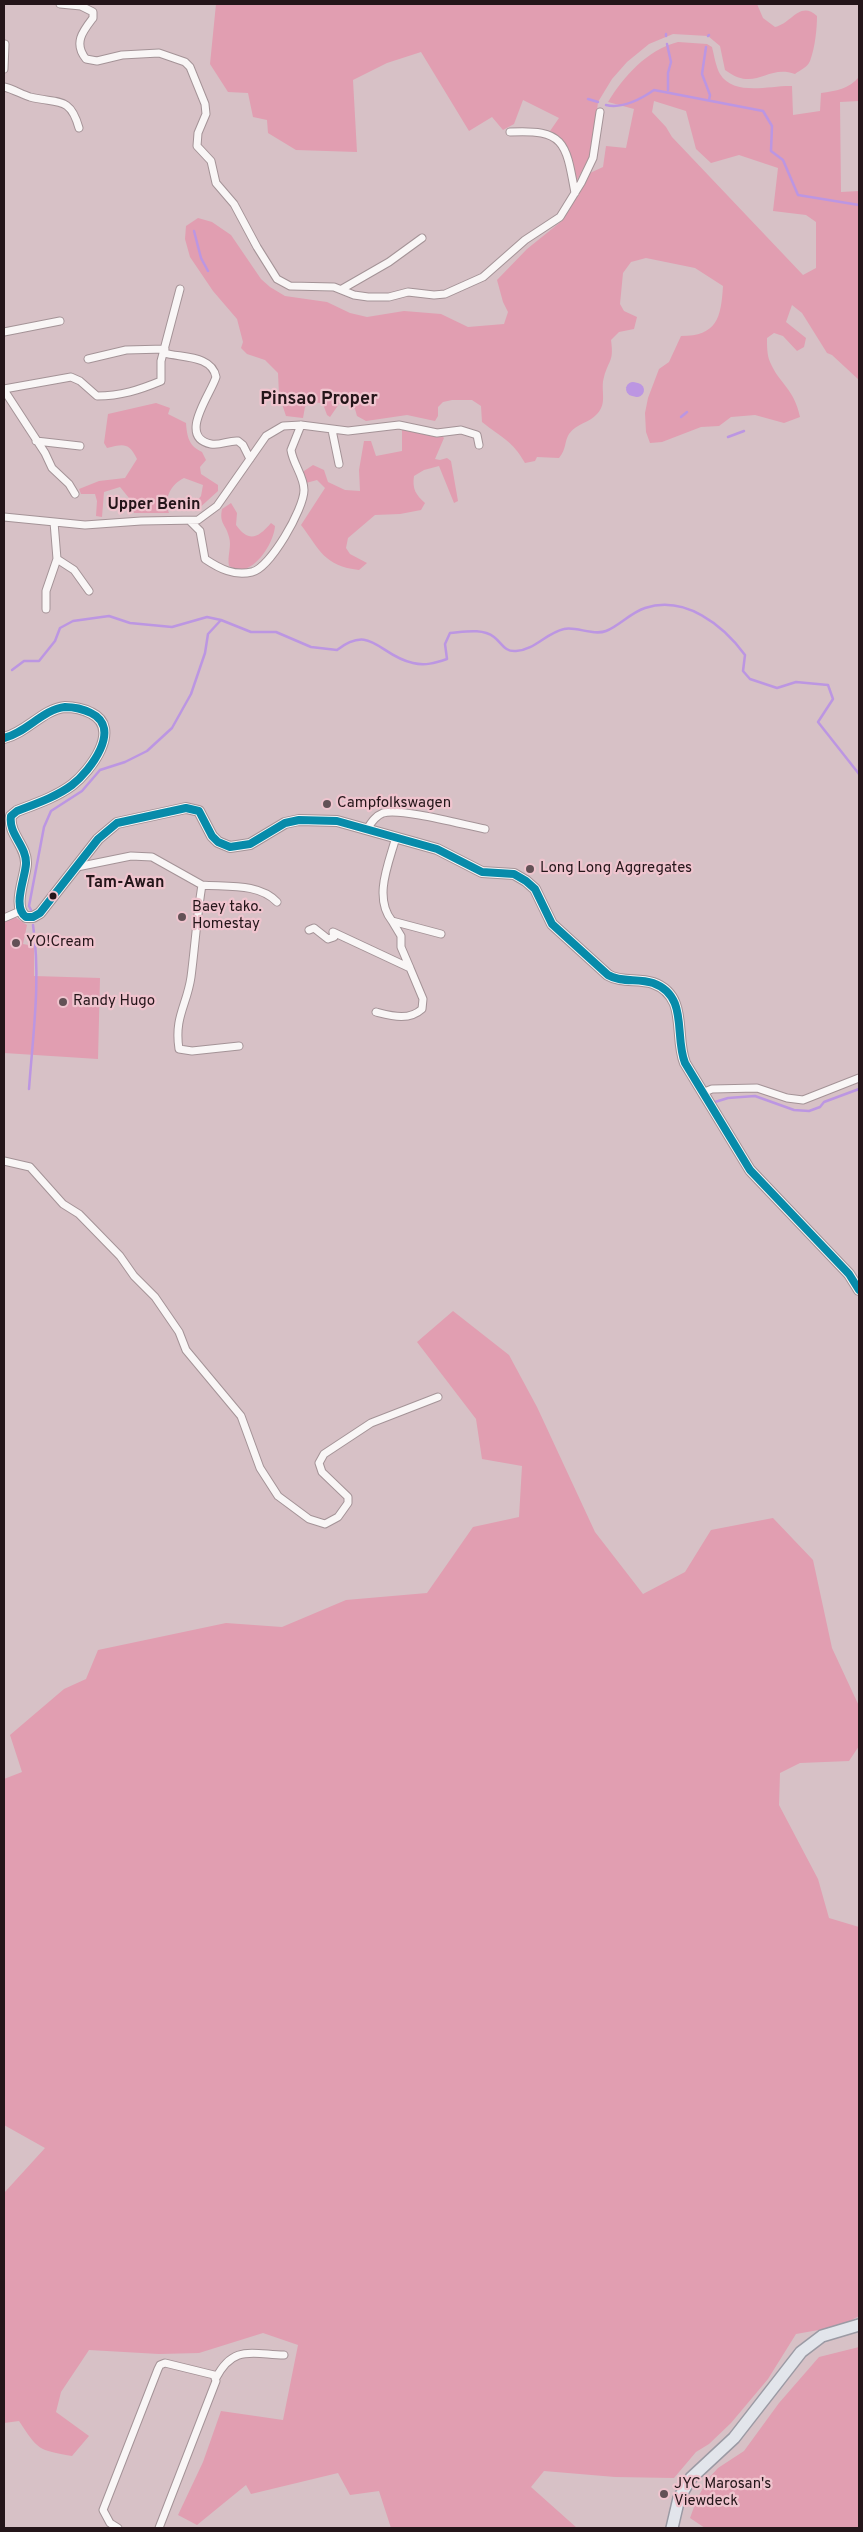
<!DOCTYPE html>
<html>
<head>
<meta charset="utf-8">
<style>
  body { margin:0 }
  #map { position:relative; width:863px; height:2532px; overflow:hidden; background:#d7c1c6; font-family:Overpass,sans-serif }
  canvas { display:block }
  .frame { position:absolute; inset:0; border:5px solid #241519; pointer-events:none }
</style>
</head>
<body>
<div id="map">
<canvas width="863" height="2532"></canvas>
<div class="frame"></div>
</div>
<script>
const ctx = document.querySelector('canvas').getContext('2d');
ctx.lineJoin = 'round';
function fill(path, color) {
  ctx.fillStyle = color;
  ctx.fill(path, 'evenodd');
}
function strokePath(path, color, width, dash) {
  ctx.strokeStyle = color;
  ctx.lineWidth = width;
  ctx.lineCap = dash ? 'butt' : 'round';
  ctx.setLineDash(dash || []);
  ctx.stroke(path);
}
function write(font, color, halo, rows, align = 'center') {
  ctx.font = font + ' Overpass,sans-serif';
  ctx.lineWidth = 4.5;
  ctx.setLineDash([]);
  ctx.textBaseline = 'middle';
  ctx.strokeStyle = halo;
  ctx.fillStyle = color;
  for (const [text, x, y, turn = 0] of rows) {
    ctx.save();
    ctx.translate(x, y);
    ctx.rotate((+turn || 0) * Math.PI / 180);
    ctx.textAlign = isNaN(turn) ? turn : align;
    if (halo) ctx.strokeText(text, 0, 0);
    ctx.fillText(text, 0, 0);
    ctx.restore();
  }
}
const green = new Path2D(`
  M216,4H757L763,18L775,27C791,24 800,0 817,16C817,29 815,48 810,61C808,67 800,70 795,74C766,64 756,93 725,70L720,46L708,36L673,34L649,44L627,62L612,79L598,102L592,153L576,182C572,161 570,143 550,131L559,118L523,100L514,124L503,130L492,117L469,131L421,52L387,63L353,80L357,152L296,150L268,133L267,120L253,117L248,93L228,92L210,64Z
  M678,42L707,44L712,47C714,55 716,67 720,74C734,97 771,85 792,86L793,115L820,111L821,93C836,91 849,89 859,77V101L840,102L841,192L859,191V380L832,355L827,353L802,313L792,305L786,322L806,338L804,347L797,351L783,336L774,333L767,338C767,346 767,355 770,362C780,385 794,388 800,417L784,423L755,415L731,417L719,426L701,427L662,442L650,443L646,432L645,413L648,398L659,369L669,362L681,336C717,336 721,318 723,286L695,268L646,258L631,262L623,273L620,304L624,311L637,317L634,329L619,332L611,340C614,362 609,359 604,377C600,390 608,403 597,414C589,423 577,423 569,434C564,442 567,448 559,458L537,457L535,461L525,463C512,440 502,438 482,422L481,406L472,400H452L443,402L438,407V416L435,421L407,415L366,421L357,416L355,409L347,404H339L330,417L327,415L323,404L312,401L305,407L303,418L286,416L279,395L278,373L265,360L247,354L241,348L243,342L237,319L213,291L190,257L185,239L186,226L198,218L212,222L231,235L261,279L270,287L285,296L327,302L350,313L367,317L404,311L441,314L468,327L504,324L508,312L503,302L497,280L527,249L563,220L590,173L603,167L606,146L626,148L634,109L608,102C624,76 647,50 678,42ZM654,101L686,111L696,149L711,163L739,155L778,168L773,211L806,215L816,222V268L803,275L672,137L666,127L652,112Z
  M156,403L170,408L168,414L186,423C187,437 189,446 202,452L206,460L200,467L201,474L218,485V491L196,511L193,506L201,496L203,485L184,478C171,484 163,499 169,513H134L129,498L120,487L104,492L102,517L96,516L97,501L95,494H81L79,489L99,481L125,478L137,459C129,442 123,444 107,448L104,443L108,414Z
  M402,429L440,434L444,438L435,459L440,460L447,458L451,461L458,501L454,503L439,466L424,470L414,476C412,489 416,495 425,503L421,510L400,514L375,515L348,538L346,548L350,554L367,563L359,570C324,566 320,550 301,525L325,488L317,480L306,483L303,478L304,471L313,465L324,470L328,482L345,490L360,491L359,470L364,441H371L376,456L402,451Z
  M231,503L237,513L236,525C249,543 258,538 271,523L275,526C274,541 260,564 245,569C239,571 234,568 229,566C227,556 232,546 229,537C226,524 219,524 222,509Z
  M15,917L27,925L23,944L34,946V976L100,978L98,1059L4,1053V921Z
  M453,1311L509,1355L537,1407L595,1532L643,1594L685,1572L711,1530L773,1518L813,1560L832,1648L859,1706V1746L849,1761L800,1763L780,1773L779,1805L818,1879L829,1918L859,1927V2316L841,2326L796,2334L768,2379L731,2423L709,2444L696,2452L674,2478L615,2477L544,2471L531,2487L577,2528H391L379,2491L350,2495L338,2473L251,2494L246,2485L197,2525L178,2515L203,2462L221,2411L283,2420L298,2345L263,2333L199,2353L159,2354L89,2350L61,2392L56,2412L89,2436L72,2456C38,2450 38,2450 19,2421L4,2423V2193L45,2148L4,2125V1779L22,1772L10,1735L64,1689L86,1679L98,1650L226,1623L282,1627L346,1600L427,1593L473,1527L519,1517L522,1466L482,1459L476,1419L417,1342Z
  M859,2347V2528H705L690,2518L697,2499L708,2479L718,2468L744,2451L779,2403L819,2357Z`);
const stream = new Path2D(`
  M666,34V36
  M708,36L709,35
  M667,44L671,62L668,73V90
  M706,47L702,74L710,95L709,100
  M588,99L598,102
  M606,105C623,109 641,99 654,90L763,111L772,126L771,151L783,160L798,195L859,205
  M194,231L201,258L208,271
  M681,417L687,412
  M728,437L744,431
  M12,670L24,661H39L55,641L60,628L73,621L109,616L130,623L172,627L207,617L221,620L251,632H276L311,647L337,650C372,623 379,656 413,663C425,666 435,663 447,659L445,644L450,633C464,632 482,628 494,637C502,643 504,652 516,651C535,650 546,633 564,629C576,626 593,636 606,631C619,626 630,613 645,608C685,595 723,625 745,655L743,671L750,679L777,688L796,682L828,685L833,699L818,722L859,774
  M31,910L29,906L44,827L51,811L82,791L100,770L125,762L147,751L172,728L191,694L205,653L208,634L221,620
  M29,1089C33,1034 41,979 33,925
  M715,1102L728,1098L755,1096L794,1110L809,1111L820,1107L824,1102L859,1089`);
const river = new Path2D(`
  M633,389L637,390`);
const street = new Path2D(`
  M60,4L81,6L93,12V18C83,31 73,43 86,59L97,61L122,55L159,53L185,62L190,67L205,104L206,114L198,133L197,146L211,161L216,183L234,204L257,247L277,279L290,286L334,287L354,295L368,297H389L408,292L434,295L445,294L483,277L525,240L560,217L581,183L593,158L600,112
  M4,69L5,44
  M4,87C13,89 21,94 30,97C57,104 70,95 79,128
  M510,132C565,129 566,143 575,193
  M342,289L389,262L422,238
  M4,332L60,321
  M164,353C182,358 212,355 216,377C211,394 177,437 211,444C220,446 229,440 238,441L243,445L250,459
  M88,359L126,350L165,349
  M4,389L71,377L80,381L97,396C121,396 139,390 161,381V361L180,289
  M4,390L45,453L52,468L69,484L75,494
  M332,430L339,464
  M36,441L80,446
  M4,517L85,525L141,521L198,520L217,506L266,436L283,426L301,425L348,431L399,425L437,433L461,430L477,435L479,445
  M190,521L200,531L205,559C220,569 234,576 252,572C270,568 304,509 304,490C304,476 293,464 291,450L301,425
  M57,559L74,570L89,591
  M46,609V591L57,559L54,522
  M367,829C371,823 375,816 383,813C402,808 464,825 485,829
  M396,837C389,863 373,897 392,921L441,934
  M77,867L131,856L152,857L202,885C197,915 195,946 191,977C187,1005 174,1017 179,1049L192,1051L239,1046
  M202,885C227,887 259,883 277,902
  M4,918L20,911
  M309,930L314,928L328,939L334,937L333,932L410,968L401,947V936L392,921
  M376,1012C392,1016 409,1021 422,1009L423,999L410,968
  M702,1093L712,1089L757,1088L787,1098L803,1100L859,1078
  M4,1161L30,1167L63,1204L79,1214L120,1256L134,1276L155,1297L179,1332L186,1350L241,1416L260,1468L278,1496L309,1519L325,1524L338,1517L348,1503V1497L322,1472L319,1463L324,1454L371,1423L438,1397
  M216,2378C233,2345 251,2354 284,2355
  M118,2528L110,2523L103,2510L158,2369L160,2365L165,2363L214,2375L216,2381L159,2528`);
const secondary = new Path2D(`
  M4,738C26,733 43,709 65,707C74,707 83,709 91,713C123,728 90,771 72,785C56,797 35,804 17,811L11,816C8,834 27,846 26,864C25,879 12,907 26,917H33L40,913L98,839L117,823L186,808L199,811L212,836L218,842L230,847L250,844L285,823L299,820L337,821L437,849L482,872L514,874L526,881L535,889L552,924L608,975C621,983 638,978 653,983C689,996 674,1036 685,1063L750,1170L849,1274L859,1290`);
const primary = new Path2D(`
  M672,2528L679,2498L691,2478L734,2438L801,2352L822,2336L859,2325`);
const bus1 = new Path2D(`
  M4,738C26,733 43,709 65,707C74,707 83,709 91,713C123,728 90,771 72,785C56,797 35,804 17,811L11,816C8,834 27,846 26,864C25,879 12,907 26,917H33L40,913L98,839L117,823L186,808L199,811L212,836L218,842L230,847L250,844L285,823L299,820L337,821L437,849L482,872L514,874L526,881L535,889L552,924L608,975C621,983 638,978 653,983C689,996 674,1036 685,1063L750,1170L849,1274L859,1290`);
const markers = [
  [327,804,5,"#635156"],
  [530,869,5,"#635156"],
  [53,896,4.5,"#241519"],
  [182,917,5,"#635156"],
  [16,943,5,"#635156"],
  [63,1002,5,"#635156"],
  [664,2494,5,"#635156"]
];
const poiNames = [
  ["Campfolkswagen",337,804],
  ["Long Long Aggregates",540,869],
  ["Baey tako.",192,908],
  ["Homestay",192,925],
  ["YO!Cream",26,943],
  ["Randy Hugo",73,1002],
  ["JYC Marosan's",674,2485],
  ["Viewdeck",674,2502]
];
const neighbourhoodNames = [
  ["Upper Benin",154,506],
  ["Tam-Awan",125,884]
];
const quarterNames = [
  ["Pinsao Proper",319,400]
];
fill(green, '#e19eb1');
strokePath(stream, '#bc96e2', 2.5);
strokePath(river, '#bc96e2', 14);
strokePath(street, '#a49397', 9);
strokePath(secondary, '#a49397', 12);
strokePath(primary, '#9b9aa4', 14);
strokePath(street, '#f9f6f6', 7);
strokePath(secondary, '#f9f6f6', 10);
strokePath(primary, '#e2e5eb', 11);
strokePath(bus1, '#078baa', 8);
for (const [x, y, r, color] of markers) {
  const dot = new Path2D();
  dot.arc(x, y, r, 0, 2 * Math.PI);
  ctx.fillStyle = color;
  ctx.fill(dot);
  strokePath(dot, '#efc4ce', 2);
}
write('15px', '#241519', '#efc4ce', poiNames, 'left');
write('bold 16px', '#241519', '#efc4ce', neighbourhoodNames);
write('bold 18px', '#241519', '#efc4ce', quarterNames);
</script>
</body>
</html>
